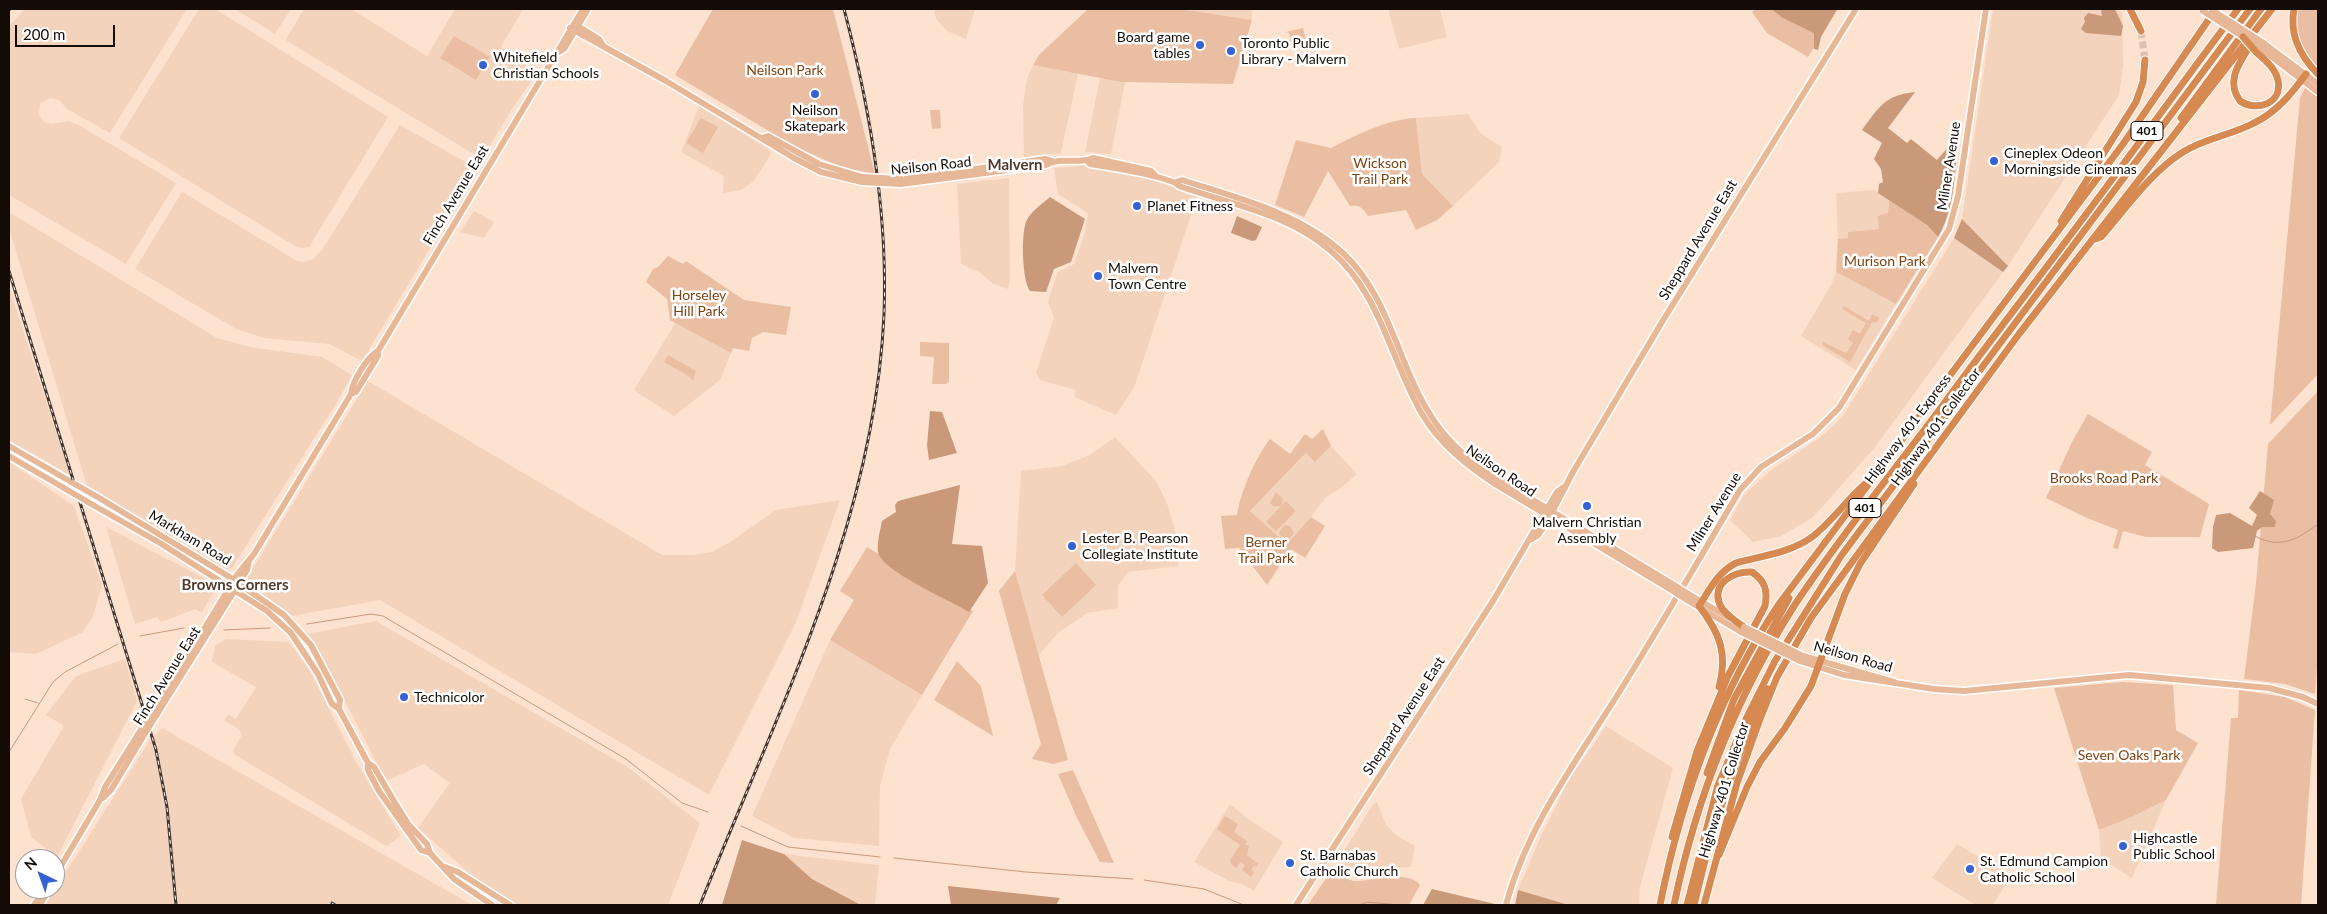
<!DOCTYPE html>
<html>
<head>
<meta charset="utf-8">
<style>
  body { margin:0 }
  #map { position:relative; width:2327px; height:914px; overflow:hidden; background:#fde2d0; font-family:Lato,sans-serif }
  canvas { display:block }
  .frame { position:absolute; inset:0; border:10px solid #130b06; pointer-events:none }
  .north { position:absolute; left:15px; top:849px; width:50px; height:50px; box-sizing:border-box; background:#fff; border:1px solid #a19d9b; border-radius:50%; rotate:318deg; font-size:14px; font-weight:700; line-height:20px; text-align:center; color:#130b06 }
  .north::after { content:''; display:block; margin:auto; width:18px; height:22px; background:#3462d1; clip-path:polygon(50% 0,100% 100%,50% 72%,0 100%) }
  .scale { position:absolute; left:15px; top:25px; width:100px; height:22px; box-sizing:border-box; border:2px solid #130b06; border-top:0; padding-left:6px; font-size:15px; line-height:18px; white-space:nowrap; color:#130b06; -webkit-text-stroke:4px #fff; paint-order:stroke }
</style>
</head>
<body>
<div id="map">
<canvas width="2327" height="914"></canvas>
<div class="frame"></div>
<div class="north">N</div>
<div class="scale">200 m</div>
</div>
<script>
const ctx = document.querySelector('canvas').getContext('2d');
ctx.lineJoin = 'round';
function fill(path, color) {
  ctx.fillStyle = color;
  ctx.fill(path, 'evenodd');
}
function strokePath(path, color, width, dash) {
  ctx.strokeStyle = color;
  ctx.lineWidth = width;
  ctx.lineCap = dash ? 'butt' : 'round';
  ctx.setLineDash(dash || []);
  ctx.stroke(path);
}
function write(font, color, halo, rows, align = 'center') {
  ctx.font = font + ' Lato,sans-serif';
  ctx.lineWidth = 5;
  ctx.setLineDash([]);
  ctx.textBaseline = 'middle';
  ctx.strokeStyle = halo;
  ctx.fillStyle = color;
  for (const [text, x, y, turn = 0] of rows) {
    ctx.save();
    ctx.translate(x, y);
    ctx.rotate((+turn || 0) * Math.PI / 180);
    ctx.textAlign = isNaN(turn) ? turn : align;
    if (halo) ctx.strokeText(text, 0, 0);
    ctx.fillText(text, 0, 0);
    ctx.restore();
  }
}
const built = new Path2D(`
  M25,9H187L110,133L67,109L59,100L50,98L40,104L39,114L44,122L51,124L69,121L80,126L176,183L126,264L9,195V26Z
  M199,9H215L388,117L309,247L302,248L295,246L119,138Z
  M235,9H291L275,34Z
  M304,9H351L427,56L455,9H523L501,47L537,73L512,109L482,159L287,41L286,39Z
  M934,9H975L966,39L947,31L936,19Z
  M1181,9H1252V20Z
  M1388,9H1440L1447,37L1399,49Z
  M1993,9H2119L2122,13L2123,66L2119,95L2008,266L1962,219Z
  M1033,65L1078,73L1061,153L1024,157L1023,106L1027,79Z
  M1100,78L1125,82L1111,154L1085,152Z
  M699,106L770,150L771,154L753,182L741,190L723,193L724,176L681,152Z
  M1468,114L1480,133L1502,147L1499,162L1453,206L1422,174L1416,118Z
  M400,125L478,169L362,361L329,344L264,338L236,329L135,269L182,192L297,261L304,262L313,259L322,250Z
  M1091,165L1149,178L1197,197L1134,388L1116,415L1074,397L1076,390L1040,380L1036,373L1054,317L1048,302L1050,295L1058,272L1074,264L1085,233L1088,213L1058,194L1054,168Z
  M1009,178L1010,279L1008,289L994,284L979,272L961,264L957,184Z
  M1874,190L1889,200L1888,214L1879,229L1848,232V238L1838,239L1836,193Z
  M474,211L494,222L484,238L460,232Z
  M9,212L217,338L250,347L322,357L352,375L336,404L232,568L226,569L87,486L9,228Z
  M1954,238L2003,272L1876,446L1832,496L1812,518L1781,536L1753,542L1730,520L1743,496L1770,471L1825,434L1842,417Z
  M1836,272L1896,304L1856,370L1801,336L1832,283Z
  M9,287L70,475L9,440Z
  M676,322L731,353L720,380L674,416L634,390Z
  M368,381L662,555H692L712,552L730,542L776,510L840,500L796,622L709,795L380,600L292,616L245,581Z
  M1115,437L1157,482L1168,506L1178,541V566L1128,572L1118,586V608L1087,613L1058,633L1038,656L1015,571L1021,471L1062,466L1090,455Z
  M1331,446L1357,474L1341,488L1325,498L1311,517L1287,544L1250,511L1307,453L1315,461Z
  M9,462L74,506L102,585L93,616L83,632L36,654L9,652Z
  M106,527L217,585L202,613L195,609L161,622L157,617L135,624Z
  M376,621L626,766L700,823L668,905H518L485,887L418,828L450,783L424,764L386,781L330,672L306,634Z
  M226,639L289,642L310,671L355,760L401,836L386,846L234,754L233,750L242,735L239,729L224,721L228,714L236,719L256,687L212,662L215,646Z
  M830,640L922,695L890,749L880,786L879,846L794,838L752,816Z
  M125,659L137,701L57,857L31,837L21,799L64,726L46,715L76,676Z
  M1606,726L1673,768L1640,887L1639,905H1569L1518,890L1542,834L1568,781Z
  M162,728L472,905H45L150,740Z
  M2166,800L2132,878L2101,859L2099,830L2132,817Z
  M1377,802L1386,825L1396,835L1415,846L1411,867L1354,870L1337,862L1374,803Z
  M1230,804L1248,819L1283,842L1254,891L1242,884L1229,881L1194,862Z
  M1957,844L2011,876L1993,905H1976L1932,878Z
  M784,854L879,865L875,905H861L812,879Z`);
const green = new Path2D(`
  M713,9H833L875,174L841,167L794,146L675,75Z
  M1088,9H1181L1252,20L1233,84L1121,82L1033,65L1039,55Z
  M1755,9H1838L1808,57L1767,33L1752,12Z
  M2298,9H2318V69C2301,51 2294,33 2298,9Z
  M1303,28L1307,45L1288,41L1291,39L1289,33L1286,32Z
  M454,36L490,57L476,80L440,58Z
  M2306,86L2318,95V374L2270,425L2300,98Z
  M930,110H940L941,128L932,129Z
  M701,118L718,127L703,153L686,143Z
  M1416,118L1422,174L1453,206L1437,220L1416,230L1406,210L1368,216C1363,209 1360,204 1350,206L1328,171L1304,217L1275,205L1296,140L1331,148C1356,135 1388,119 1416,118Z
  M1889,200L1927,225L1938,237L1896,304L1836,272L1838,239L1848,238V232L1879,229L1878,216L1888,213Z
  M668,256L683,264L686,261L744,300L791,307L786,335L763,332L752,338L749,351L733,348L731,353L670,320L667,299L646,282L653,269L658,267Z
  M1844,306L1869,321L1872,314L1879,318L1876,323L1872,322L1850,362L1822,345L1823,342L1846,353L1853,343L1848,339L1853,330L1860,334L1866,323L1842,309Z
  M920,342L949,343V382L946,384H932L934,357L920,356Z
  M668,355L696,371L693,381L690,377L664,362Z
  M2318,391V653L2315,694L2285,684L2244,679L2256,583L2268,444Z
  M2088,414L2152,452L2145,465L2209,504L2200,537H2146L2123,531L2118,549L2113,548L2118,530L2087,518L2046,498L2073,440Z
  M1323,429L1331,446L1315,462L1306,453L1250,511L1287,544L1311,517L1325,526L1305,558L1291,549L1267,585L1239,548L1225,549L1221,516L1237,515C1241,490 1255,459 1270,439L1290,454L1305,434L1312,439Z
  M1276,492L1283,499L1281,506L1286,501L1296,511L1276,531L1266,522L1281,506H1273L1270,503Z
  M1284,525L1290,526L1294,533L1287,542L1279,533Z
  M867,547L973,611L922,695L830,640L854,600L840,591Z
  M1076,563L1096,585L1062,617L1042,595Z
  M1015,571L1068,760L1053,764L1032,759L1041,744L999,591Z
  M957,661L981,686L993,736L934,700Z
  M2122,682L2173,685L2176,730L2198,743L2166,800L2132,817L2099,830L2054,688Z
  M2239,690L2285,697L2315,710L2301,905H2216L2231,718H2238Z
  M1073,770L1114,863L1100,862L1077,818L1058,774Z
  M1225,816L1238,824L1234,832L1247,841L1246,844L1249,846L1247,855L1258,864L1256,867L1254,865L1251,870L1254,872L1251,877L1242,870L1245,865L1241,862L1236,868L1231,864L1230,861L1240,845L1217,829Z
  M1329,874C1338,873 1346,880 1355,881C1373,881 1407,869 1420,885L1409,905H1308Z`);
const forest = new Path2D(`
  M1771,9H1837L1821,37L1818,50L1814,49V33L1783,18Z
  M2101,9H2115L2123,26L2121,36L2086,33L2081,29L2085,22L2084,18L2088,13L2102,16Z
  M1915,92L1888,128L1907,143L1911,139L1937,160L1950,145L1958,144C1954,176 1955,209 1938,237L1927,225L1878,193L1879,184L1883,182L1881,169L1874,159L1882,143L1862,130C1879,107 1885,95 1915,92Z
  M1050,197L1085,219L1071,262L1054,269L1046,292L1030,291C1022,280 1021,235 1026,222C1030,212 1042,204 1050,197Z
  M1237,216L1262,227L1256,240L1252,241L1231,233Z
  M1962,219L2008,266L2003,272L1954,238Z
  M930,411L942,412L957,453L929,460L927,445Z
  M960,485L952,544L982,546L988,583L969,612C952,601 881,571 878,552C877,542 880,531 882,521L896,512L895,505L898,501Z
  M2260,491L2274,500L2270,514L2276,521L2275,527H2262L2257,531L2253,548L2218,552L2212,548L2213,527L2216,515L2230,513L2252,526L2257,515L2249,508Z
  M742,840L784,854L812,879L861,905H722Z
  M948,886L1060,898L1056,905H951Z
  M1432,889L1499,905H1423Z
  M1518,890L1569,905H1515Z`);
const stream = new Path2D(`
  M2219,529L2232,537L2245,530C2274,550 2292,544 2318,524
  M307,624L371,614L383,616L626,759L682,803L708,812
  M224,630L270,628
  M140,636L184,628
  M25,699L38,703
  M9,752L53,682L65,672L118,644
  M741,826L788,847L880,857
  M894,858L1026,872L1133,879
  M1144,880L1204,889L1244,905
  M1360,905L1367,902L1400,905`);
const highwayTunnel = new Path2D(`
  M2141,31L2145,60`);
const major = new Path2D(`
  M576,25L599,39L602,44
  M570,28L666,81L794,158L821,172L862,182
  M2262,42L2318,84
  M2259,47L2318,92
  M557,53L564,49L588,9
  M762,138L768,136L819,164L862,177
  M1087,161L1090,164C1104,166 1173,177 1179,186C1230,204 1289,214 1331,251C1381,294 1390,359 1422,414C1440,444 1466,465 1495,484L1668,588
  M906,179L1045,159L1052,161
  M1176,182L1182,180C1237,198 1300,213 1343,253C1390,297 1397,363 1431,416C1446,440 1466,458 1490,474L1671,583
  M901,184L1046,165C1061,156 1078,165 1093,158L1151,171L1156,176
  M351,394C352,382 367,357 378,351L583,9
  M9,446L73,483
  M9,456L64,488
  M101,499L228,576L284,615L311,645L340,700L339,709
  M93,505L160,543L267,611L291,633L318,674L332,704L339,709L368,763V770L379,791L421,850L430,853L454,879L492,905
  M1532,539L1538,535L1547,522L1573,472L1662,322L1856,9
  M1690,595L1728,617
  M1687,600L1741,632
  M1803,656L1894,682
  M1800,661L1844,675L1934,689L1964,691L2129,675L2269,688L2303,697L2318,704
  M165,693L237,575L254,554L351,394L356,392L378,356V351
  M169,695L235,590L247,570L249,561
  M368,763L374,767L395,803L409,825L427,844L430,853
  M103,798L111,790L141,740
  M445,867L458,872L510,905
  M55,876L100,800L105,787L137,736
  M34,905L45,889
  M40,905L49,889
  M1296,905L1493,601L1557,492L1564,487
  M1506,905C1526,830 1572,767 1613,702C1657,632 1698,561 1740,490L1761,467L1813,434L1839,408L1949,229L1958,196L1986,9`);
const highway = new Path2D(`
  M2130,9L2141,31
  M2294,9C2289,35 2300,56 2318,74
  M2251,44C2240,62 2225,81 2240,101C2256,112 2283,104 2278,80C2275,68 2265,60 2256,52
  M2181,118L2261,9
  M2061,221L2136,102L2143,82L2145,60
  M2092,240L2101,237C2126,208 2151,172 2183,152C2205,138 2232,135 2254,123C2277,112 2292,93 2306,74
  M1719,687C1728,654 1720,633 1699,606C1710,589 1718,572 1736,563C1761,556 1790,553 1812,537C1834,520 1850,495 1872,478
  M1707,773L1734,699L1789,598
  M1672,837L1697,751L1728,676L1765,606C1768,590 1765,581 1752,572C1734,571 1711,583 1720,605C1725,615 1736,621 1744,627
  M1719,855L1747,787L1760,762L1785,728L1811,686L1845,594L1860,564L1914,484
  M1660,905C1681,799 1719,694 1779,604L2123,144L2216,9
  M1674,905C1696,799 1737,695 1796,603C1841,535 1894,471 1943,405C1985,347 2029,291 2072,233C2128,159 2182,83 2238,9
  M1687,905L1718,785L1746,719L1775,661L1841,556L2250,9
  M1694,905C1706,852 1722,799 1742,748C1750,728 1757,707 1768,689
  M1704,905L1737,783L1760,719L1777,677L1811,618L2019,334L2272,9`);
const rail = new Path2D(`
  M9,10L10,9
  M9,271L156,750L167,807L176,905
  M332,903L335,905
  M700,905C776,714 875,523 884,314C888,211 870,108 844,9`);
const majorBridge = new Path2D(`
  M2212,10L2262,42
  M2203,11L2259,47
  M862,177L901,179
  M862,182L901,184
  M73,483L101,499
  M64,488L93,505
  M1671,583L1690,595
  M1668,588L1687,600
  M1744,627L1803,656
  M1741,632L1800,661
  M137,736L165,693
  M141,740L169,695`);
const highwayBridge = new Path2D(`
  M2243,37L2256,52`);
const markers = [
  [1200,45,5,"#3462d1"],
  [1231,51,5,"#3462d1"],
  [483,65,5,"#3462d1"],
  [815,94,5,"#3462d1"],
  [1994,161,5,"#3462d1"],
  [1137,206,5,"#3462d1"],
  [1098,276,5,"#3462d1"],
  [1587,506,5,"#3462d1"],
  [1072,546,5,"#3462d1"],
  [404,697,5,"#3462d1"],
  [2123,846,5,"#3462d1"],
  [1290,863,5,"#3462d1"],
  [1970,869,5,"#3462d1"]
];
const shields = [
  [2147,131,32],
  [1865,508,32]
];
const shieldNames = [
  ["401",2147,131],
  ["401",1865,508]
];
const poiNames = [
  ["Board game",1190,37,"right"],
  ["tables",1190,53,"right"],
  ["Toronto Public",1241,43],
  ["Library - Malvern",1241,59],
  ["Whitefield",493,57],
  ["Christian Schools",493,73],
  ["Neilson",815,110,"center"],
  ["Skatepark",815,126,"center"],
  ["Cineplex Odeon",2004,153],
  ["Morningside Cinemas",2004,169],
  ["Planet Fitness",1147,206],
  ["Malvern",1108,268],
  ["Town Centre",1108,284],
  ["Malvern Christian",1587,522,"center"],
  ["Assembly",1587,538,"center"],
  ["Lester B. Pearson",1082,538],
  ["Collegiate Institute",1082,554],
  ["Technicolor",414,697],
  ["Highcastle",2133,838],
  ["Public School",2133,854],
  ["St. Barnabas",1300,855],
  ["Catholic Church",1300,871],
  ["St. Edmund Campion",1980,861],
  ["Catholic School",1980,877]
];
const parkNames = [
  ["Neilson Park",785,70],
  ["Wickson",1380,163],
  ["Trail Park",1380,179],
  ["Murison Park",1885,261],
  ["Horseley",699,295],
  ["Hill Park",699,311],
  ["Brooks Road Park",2104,478],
  ["Berner",1266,542],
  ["Trail Park",1266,558],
  ["Seven Oaks Park",2129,755]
];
const streetNames = [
  ["Neilson Road",931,166,-6],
  ["Milner Avenue",1949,166,-81],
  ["Finch Avenue East",456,195,-59],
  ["Sheppard Avenue East",1698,240,-59],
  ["Highway 401 Collector",1936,427,-54],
  ["Highway 401 Express",1908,429,-53],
  ["Neilson Road",1501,471,34],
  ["Milner Avenue",1714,512,-58],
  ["Markham Road",190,538,31],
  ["Neilson Road",1853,657,16],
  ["Finch Avenue East",167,676,-58],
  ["Sheppard Avenue East",1404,716,-57],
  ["Highway 401 Collector",1724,790,-73]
];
const neighbourhoodNames = [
  ["Malvern",1015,165],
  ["Browns Corners",235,585]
];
fill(built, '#f4d3bd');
fill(green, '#e9bea3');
fill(forest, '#c9997a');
strokePath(stream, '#c8997a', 1);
strokePath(highwayTunnel, '#dac2b2', 7, [7, 3.5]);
strokePath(major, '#fff', 9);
strokePath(highway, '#fff', 9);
strokePath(major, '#e7b897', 6);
strokePath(highway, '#d78952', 7);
strokePath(rail, '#43372f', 3);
strokePath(rail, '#fff', 1, [4]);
strokePath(majorBridge, '#fff', 9, []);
strokePath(highwayBridge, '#fff', 9, []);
strokePath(majorBridge, '#e7b897', 6);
strokePath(highwayBridge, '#d78952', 7);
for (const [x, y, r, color] of markers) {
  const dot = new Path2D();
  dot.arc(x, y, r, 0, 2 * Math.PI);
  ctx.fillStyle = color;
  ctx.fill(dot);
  strokePath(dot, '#fff', 2);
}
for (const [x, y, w] of shields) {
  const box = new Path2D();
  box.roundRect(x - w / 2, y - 9.5, w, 19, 4);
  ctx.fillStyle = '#fff';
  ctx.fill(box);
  strokePath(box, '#130b06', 1);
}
write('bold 12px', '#130b06', null, shieldNames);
write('14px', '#130b06', '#fff', poiNames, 'left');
write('14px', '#804413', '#fff', parkNames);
write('14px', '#130b06', '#fff', streetNames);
write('bold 15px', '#523c2e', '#fff', neighbourhoodNames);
</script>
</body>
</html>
